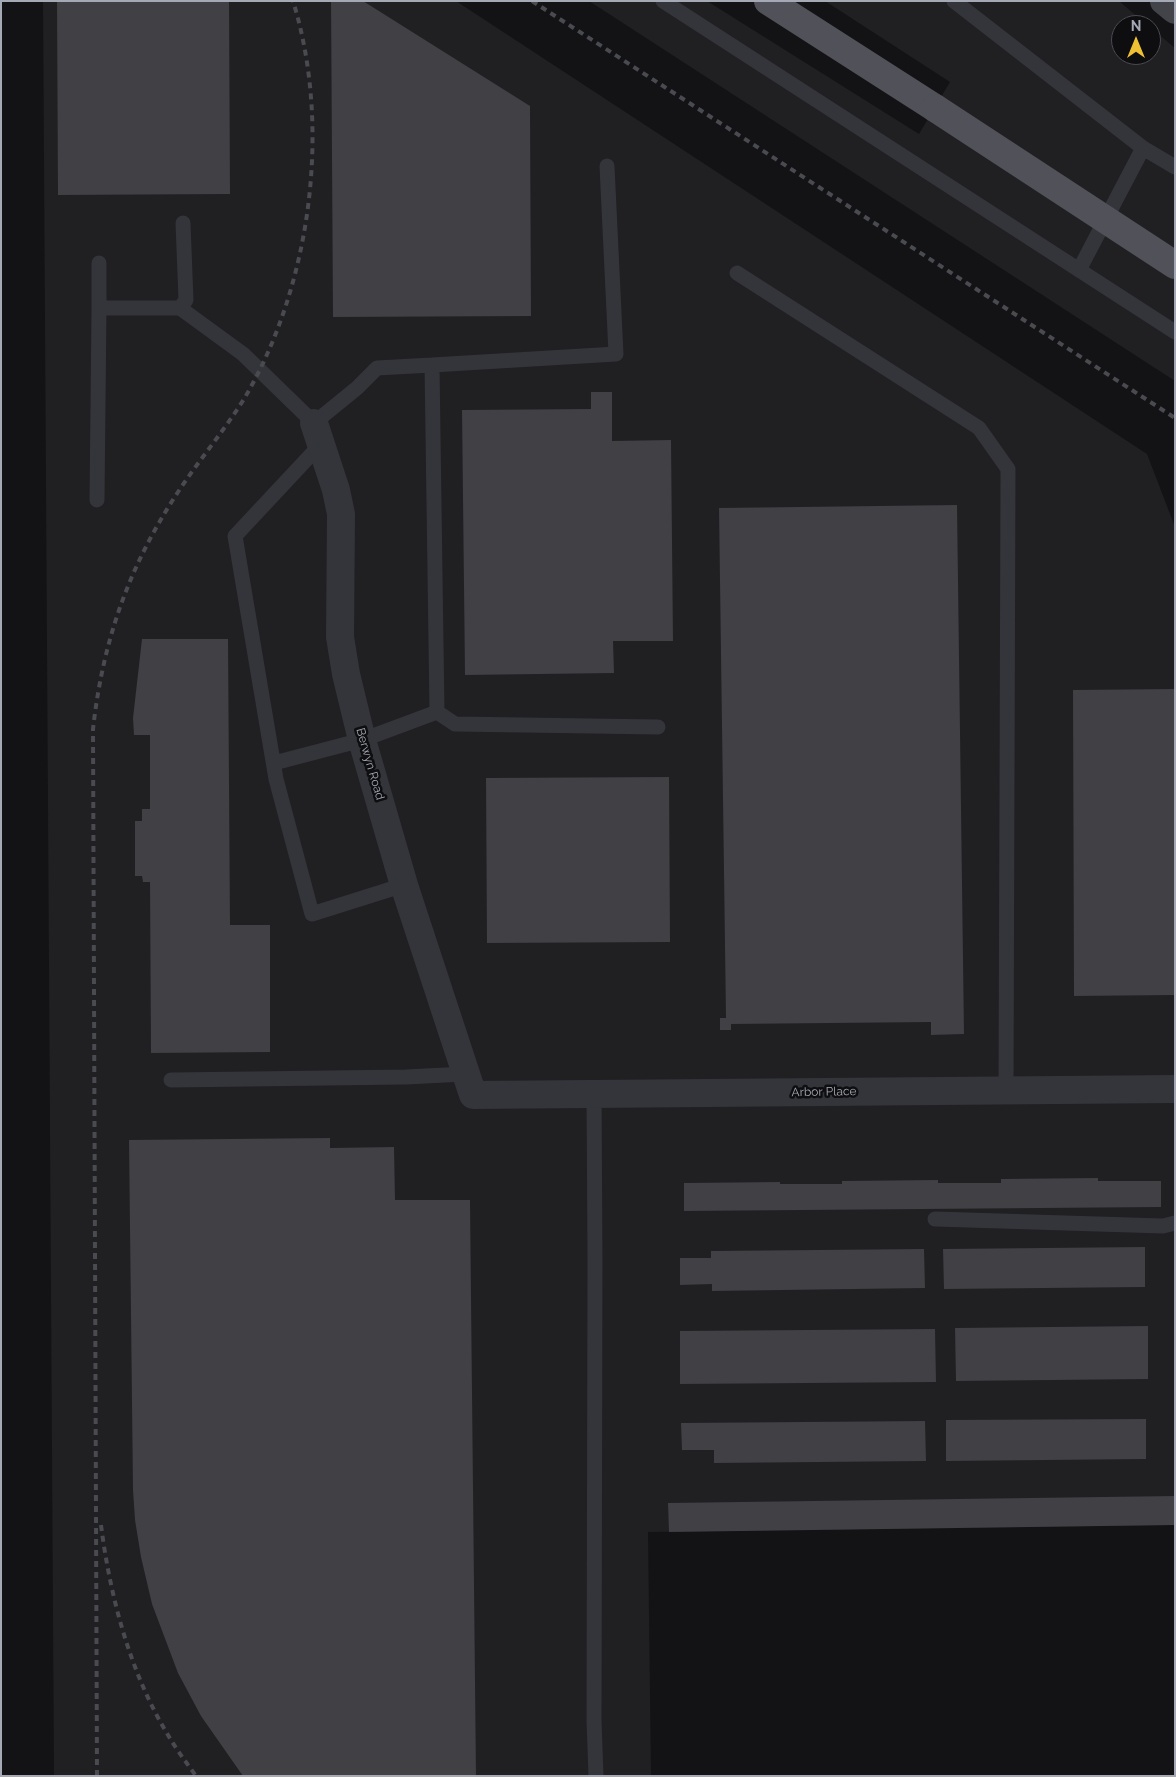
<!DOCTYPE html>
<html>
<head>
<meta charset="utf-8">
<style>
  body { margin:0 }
  #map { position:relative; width:1176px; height:1777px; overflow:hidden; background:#131315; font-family:Raleway,sans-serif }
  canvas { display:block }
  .frame { position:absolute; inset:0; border:2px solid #a5a9b5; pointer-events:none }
  .north { position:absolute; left:1111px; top:15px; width:50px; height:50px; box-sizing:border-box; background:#0e0e10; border:1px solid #4a4c52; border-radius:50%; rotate:0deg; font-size:14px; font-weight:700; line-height:20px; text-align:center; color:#a5a9b5 }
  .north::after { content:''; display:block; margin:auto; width:18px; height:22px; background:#eec033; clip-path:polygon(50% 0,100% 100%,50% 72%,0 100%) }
</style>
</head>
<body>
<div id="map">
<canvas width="1176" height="1777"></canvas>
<div class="frame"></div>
<div class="north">N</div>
</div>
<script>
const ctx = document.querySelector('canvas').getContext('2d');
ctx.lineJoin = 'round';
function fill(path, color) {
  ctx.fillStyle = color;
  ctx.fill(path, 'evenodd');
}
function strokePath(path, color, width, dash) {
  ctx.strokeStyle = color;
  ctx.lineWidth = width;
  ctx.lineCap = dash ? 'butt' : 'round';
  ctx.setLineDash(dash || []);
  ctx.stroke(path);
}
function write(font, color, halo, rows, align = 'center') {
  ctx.font = font + ' Raleway,sans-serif';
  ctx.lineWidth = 5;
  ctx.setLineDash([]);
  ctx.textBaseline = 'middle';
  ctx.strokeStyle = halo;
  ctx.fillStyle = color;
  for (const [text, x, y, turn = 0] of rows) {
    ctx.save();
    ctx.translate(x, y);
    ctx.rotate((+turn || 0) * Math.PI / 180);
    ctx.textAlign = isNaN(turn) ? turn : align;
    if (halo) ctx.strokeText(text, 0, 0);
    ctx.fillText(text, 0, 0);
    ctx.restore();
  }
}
const built = new Path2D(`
  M43,1H456L1147,454L1175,527V1525L648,1532L651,1776H54Z
  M589,1H707L919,134L950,82L825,1H1119L1147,25H1121V55H1151V28L1175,48V381Z`);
const building = new Path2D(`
  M57,1H229L230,194L58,195Z
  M331,1H363L530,106L531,316L333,317Z
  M591,392H612V441L671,440L673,641H613L614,673L465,675L462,410L591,409Z
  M957,505L964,1034L931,1035V1022L731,1024V1030H720V1018H726L719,508Z
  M142,639H228L230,925H270V1052L151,1053L150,882H143L142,876H135V821H142V809H150V735H134L133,718Z
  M1175,689V995L1074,996L1073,690Z
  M669,777L670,942L487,943L486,778Z
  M330,1138V1148L394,1147L395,1200H470L476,1776H243L201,1716L178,1673L152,1604L141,1557L135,1520L133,1490L129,1140Z
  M1098,1178V1181H1161V1207L684,1211V1183L780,1182V1184H842V1181L938,1180V1183H1001V1179Z
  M1145,1247V1287L944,1289L943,1249Z
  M924,1249L925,1288L712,1291V1284L680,1285V1258H711V1251Z
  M1148,1326V1379L956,1381L955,1328Z
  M935,1329L936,1382L680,1384V1331Z
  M1146,1419V1459L946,1461V1420Z
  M925,1421L926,1461L714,1463V1450H682L681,1423Z
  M1175,1496V1525L669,1532L668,1503Z`);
const lane = new Path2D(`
  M663,1L1175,332
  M954,1L1143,148L1079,270
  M1143,148L1175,167
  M183,223L186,300L180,308L243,354L314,423L357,388L377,368L432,365
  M99,263V308
  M737,273L979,428L1008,469L1006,1090
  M321,444L235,536L276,779L312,914L404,885
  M97,500L99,308H180
  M437,712L455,724L658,727
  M274,763L362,740L437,712L432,365L616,354L607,166
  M171,1080L406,1077L465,1074
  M594,1094L595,1261L594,1720L596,1776
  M935,1219L1163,1226L1175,1223`);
const street = new Path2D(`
  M314,423L336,490L341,514L340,637L346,674L362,740L404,885L473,1095L1175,1089`);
const secondary = new Path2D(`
  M1164,1L1175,10`);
const primary = new Path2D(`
  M768,1L935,108`);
const rail = new Path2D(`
  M532,1L1175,418
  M101,1525C110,1596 130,1673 168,1735C176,1749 186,1762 196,1776
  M97,1776L93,729C103,640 129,566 178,492C199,460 224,431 244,399C311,286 332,127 293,1`);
const primaryBridge = new Path2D(`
  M935,108L1175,265`);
const streetNames = [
  ["Berwyn Road",370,764,74],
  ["Arbor Place",824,1092,-1]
];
fill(built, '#201f22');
fill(building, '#404045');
strokePath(lane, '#34353a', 15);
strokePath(street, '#34353a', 28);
strokePath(secondary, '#42444a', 28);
strokePath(primary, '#505159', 28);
strokePath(rail, '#494b51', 4, [6, 5]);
strokePath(primaryBridge, '#505159', 28);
write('12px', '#a5a9b5', '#0e0e10', streetNames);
</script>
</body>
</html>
